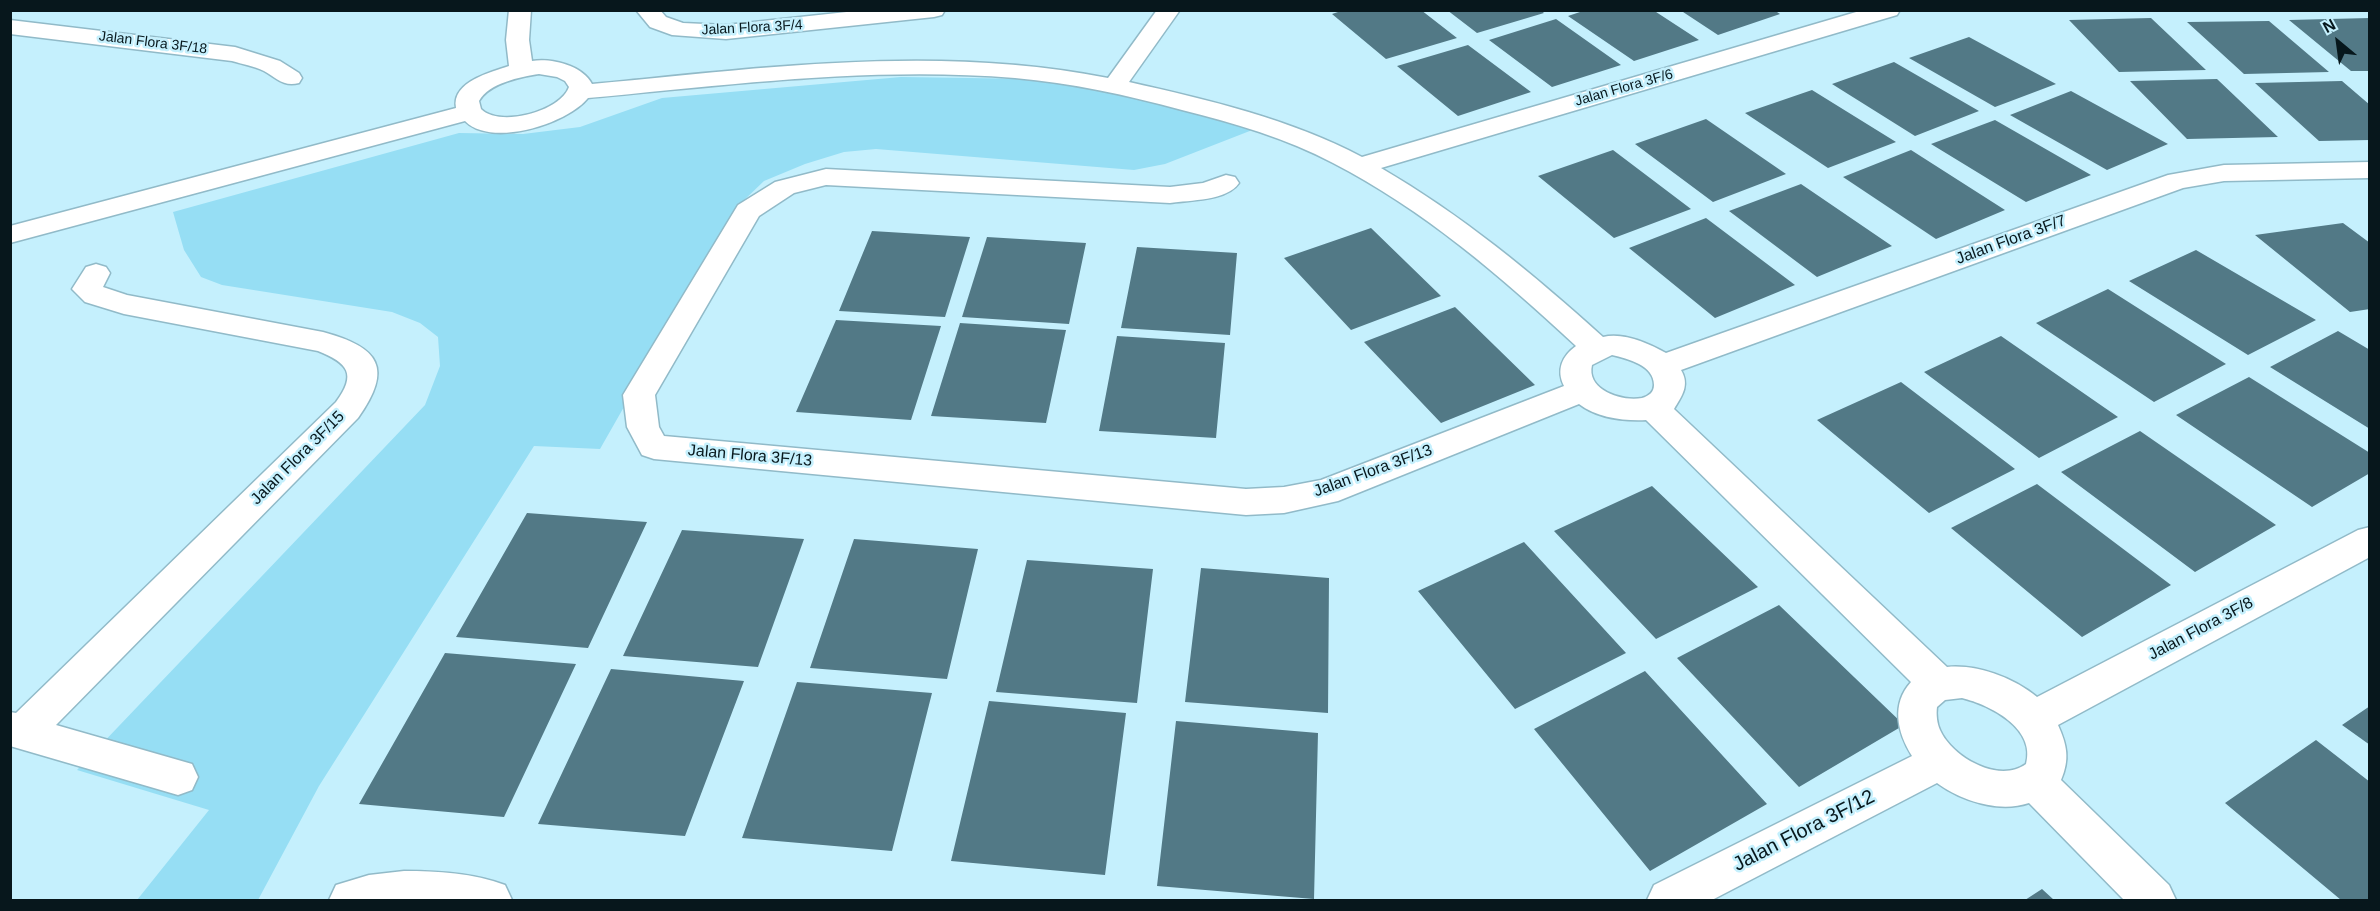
<!DOCTYPE html>
<html>
<head>
<meta charset="utf-8">
<style>
  body { margin:0 }
  #map { position:relative; width:2380px; height:911px; overflow:hidden; background:#c5f0fd; font-family:Helvetica,sans-serif }
  canvas { display:block }
  .frame { position:absolute; inset:0; border:12px solid #07171c; pointer-events:none }
  .north { position:absolute; left:2308px; top:12px; width:60px; height:60px; -webkit-text-stroke:4px #c5f0fd; paint-order:stroke; rotate:331deg; font-size:16px; font-weight:700; line-height:24px; text-align:center; color:#07171c }
  .north::after { content:''; display:block; margin:auto; width:21px; height:27px; background:#07171c; clip-path:polygon(50% 0,100% 100%,50% 72%,0 100%) }
</style>
</head>
<body>
<div id="map">
<canvas width="2380" height="911"></canvas>
<div class="frame"></div>
<div class="north">N</div>
</div>
<script>
const ctx = document.querySelector('canvas').getContext('2d');
ctx.lineJoin = 'round';
function fill(path, color) {
  ctx.fillStyle = color;
  ctx.fill(path, 'evenodd');
}
function strokePath(path, color, width, dash) {
  ctx.strokeStyle = color;
  ctx.lineWidth = width;
  ctx.lineCap = dash ? 'butt' : 'round';
  ctx.setLineDash(dash || []);
  ctx.stroke(path);
}
function write(font, color, halo, rows, align = 'center') {
  ctx.font = font + ' Helvetica,sans-serif';
  ctx.lineWidth = 5;
  ctx.setLineDash([]);
  ctx.textBaseline = 'middle';
  ctx.strokeStyle = halo;
  ctx.fillStyle = color;
  for (const [text, x, y, turn = 0] of rows) {
    ctx.save();
    ctx.translate(x, y);
    ctx.rotate((+turn || 0) * Math.PI / 180);
    ctx.textAlign = isNaN(turn) ? turn : align;
    if (halo) ctx.strokeText(text, 0, 0);
    ctx.fillText(text, 0, 0);
    ctx.restore();
  }
}
const green = new Path2D(`
  M901,77L1034,79L1139,97L1260,127L1165,164L1134,170L876,149L844,152L805,164L764,181L739,205L600,449L534,446L319,786L258,900H137L209,810L77,770L425,405L440,366L438,337L420,323L392,312L222,285L201,277L184,250L173,212L459,133L523,134L580,127L662,98Z`);
const building = new Path2D(`
  M1344,10H1421L1457,38L1386,59L1332,14Z
  M1447,10H1541L1544,13L1477,33Z
  M1586,10H1653L1699,40L1634,61L1568,16Z
  M1680,10H1774L1780,14L1718,35Z
  M2151,18L2206,70L2119,72L2069,20Z
  M2370,18V71H2351L2289,20Z
  M1556,19L1621,65L1552,87L1489,40Z
  M2269,21L2329,72L2244,74L2187,22Z
  M1969,37L2056,84L1995,107L1909,58Z
  M1468,45L1531,92L1458,116L1397,66Z
  M1894,62L1979,111L1915,136L1832,84Z
  M2217,79L2278,137L2187,139L2130,81Z
  M2342,81L2370,105V140L2319,141L2255,83Z
  M1812,90L1896,142L1828,168L1745,113Z
  M2071,91L2168,144L2107,170L2010,115Z
  M1706,119L1786,174L1713,202L1635,144Z
  M1995,120L2091,175L2026,202L1931,144Z
  M1613,150L1691,209L1614,238L1538,176Z
  M1911,150L2005,210L1936,239L1843,177Z
  M1801,184L1892,246L1817,277L1729,211Z
  M1706,218L1795,285L1715,318L1629,248Z
  M2343,223L2370,243V309L2350,312L2255,235Z
  M1371,228L1441,296L1351,330L1284,258Z
  M872,231L970,237L945,317L839,311Z
  M987,237L1086,243L1069,324L962,317Z
  M1137,247L1237,253L1230,335L1121,328Z
  M2196,250L2316,320L2248,355L2129,281Z
  M2108,289L2226,364L2154,402L2036,323Z
  M1455,307L1535,385L1441,423L1364,342Z
  M836,320L941,326L911,420L796,412Z
  M960,323L1066,330L1046,423L931,416Z
  M2338,331L2370,350V429L2270,367Z
  M1117,336L1225,343L1216,438L1099,431Z
  M2001,336L2118,417L2039,458L1924,372Z
  M2249,377L2370,453V473L2312,507L2176,415Z
  M1901,382L2015,469L1929,513L1817,420Z
  M2140,431L2276,525L2195,572L2061,472Z
  M2037,484L2171,585L2082,637L1951,528Z
  M1652,486L1758,587L1656,639L1554,531Z
  M527,513L647,522L588,648L456,637Z
  M682,530L804,539L758,667L623,656Z
  M854,539L978,549L947,679L810,668Z
  M1524,542L1626,653L1515,709L1418,591Z
  M1027,560L1153,569L1137,703L996,692Z
  M1201,568L1329,578L1328,713L1185,702Z
  M1779,605L1904,725L1799,787L1677,658Z
  M445,653L576,664L504,817L359,804Z
  M611,669L744,681L685,836L538,824Z
  M1645,671L1767,804L1650,871L1534,729Z
  M797,682L932,693L892,851L742,838Z
  M989,701L1126,713L1105,875L951,861Z
  M2370,706V745L2342,725Z
  M1176,721L1318,733L1314,899L1157,886Z
  M2316,740L2370,782V900H2341L2225,803Z
  M2042,889L2054,900H2025Z`);
const street = new Path2D(`
  M509,10H531L529,40L532,61C551,58 582,65 592,84C763,68 938,44 1108,78L1157,10H1180L1129,82C1209,100 1290,119 1362,157L1863,10H1900L1897,15L1381,168C1462,215 1533,274 1603,337C1623,332 1648,343 1666,353L2168,175L2224,165L2370,162V178L2224,181L2183,188L1681,370C1690,385 1682,396 1674,409L1947,667C1977,664 2014,678 2037,697L2358,530L2370,527V557L2058,725C2067,745 2070,759 2061,780L2169,885L2176,900H2124L2029,803C1999,813 1962,801 1937,783L1712,900H1647L1654,885L1912,756C1897,732 1891,704 1911,682L1646,420C1624,421 1597,418 1579,404L1338,501L1284,513L1246,515L654,459L642,455L627,427L623,395L738,205L775,182L826,169L1170,187L1203,183L1226,175L1235,177L1239,183C1227,201 1190,200 1170,203L826,185L794,193L759,216L655,395L659,427L664,436L1246,489L1284,487L1321,480L1564,386C1556,370 1562,356 1576,346C1502,277 1424,210 1333,163C1286,138 1234,123 1182,110C1127,95 1071,83 1015,78C873,66 729,85 588,98C567,124 491,148 465,121L10,243V226L456,108C451,82 491,72 509,66L506,40ZM539,74L557,77L565,81L569,87C561,111 500,128 481,109L479,101C489,83 520,77 539,74ZM1612,355C1628,359 1654,365 1654,385C1654,392 1649,396 1642,398C1622,402 1586,390 1592,365ZM1962,698C1990,705 2036,728 2026,764C1999,784 1952,757 1940,730C1937,724 1936,714 1937,707L1945,700Z
  M636,10H660L666,17L683,23L726,25L865,10H945L942,15L934,17L726,39L672,35L650,27Z
  M10,20L235,47L280,61L299,73L302,78L299,83C283,87 277,78 264,71C254,66 242,64 232,61L10,34Z
  M96,264L106,267L110,273L103,287L127,295L323,332C379,347 394,368 358,418L56,725L192,764L198,777L192,790L178,795L10,746V712L16,713L336,402C357,374 348,363 318,351L124,314L85,302L72,289L86,267Z
  M404,871C437,871 474,873 505,885L512,900H329L336,885L369,875Z`);
const farStreetnames = [
  ["Jalan Flora 3F/4",752,28,-3],
  ["Jalan Flora 3F/18",153,43,7],
  ["Jalan Flora 3F/6",1624,88,-16]
];
const streetNames = [
  ["Jalan Flora 3F/7",2011,240,-20],
  ["Jalan Flora 3F/13",750,456,5],
  ["Jalan Flora 3F/15",298,458,-45],
  ["Jalan Flora 3F/13",1373,471,-20],
  ["Jalan Flora 3F/8",2201,629,-28]
];
const nearStreetnames = [
  ["Jalan Flora 3F/12",1804,831,-27]
];
fill(green, '#96def4');
fill(building, '#527986');
strokePath(street, '#91bac8', 3);
fill(street, '#fff');
write('14px', '#07171c', '#c5f0fd', farStreetnames);
write('16px', '#07171c', '#c5f0fd', streetNames);
write('20px', '#07171c', '#c5f0fd', nearStreetnames);
</script>
</body>
</html>
